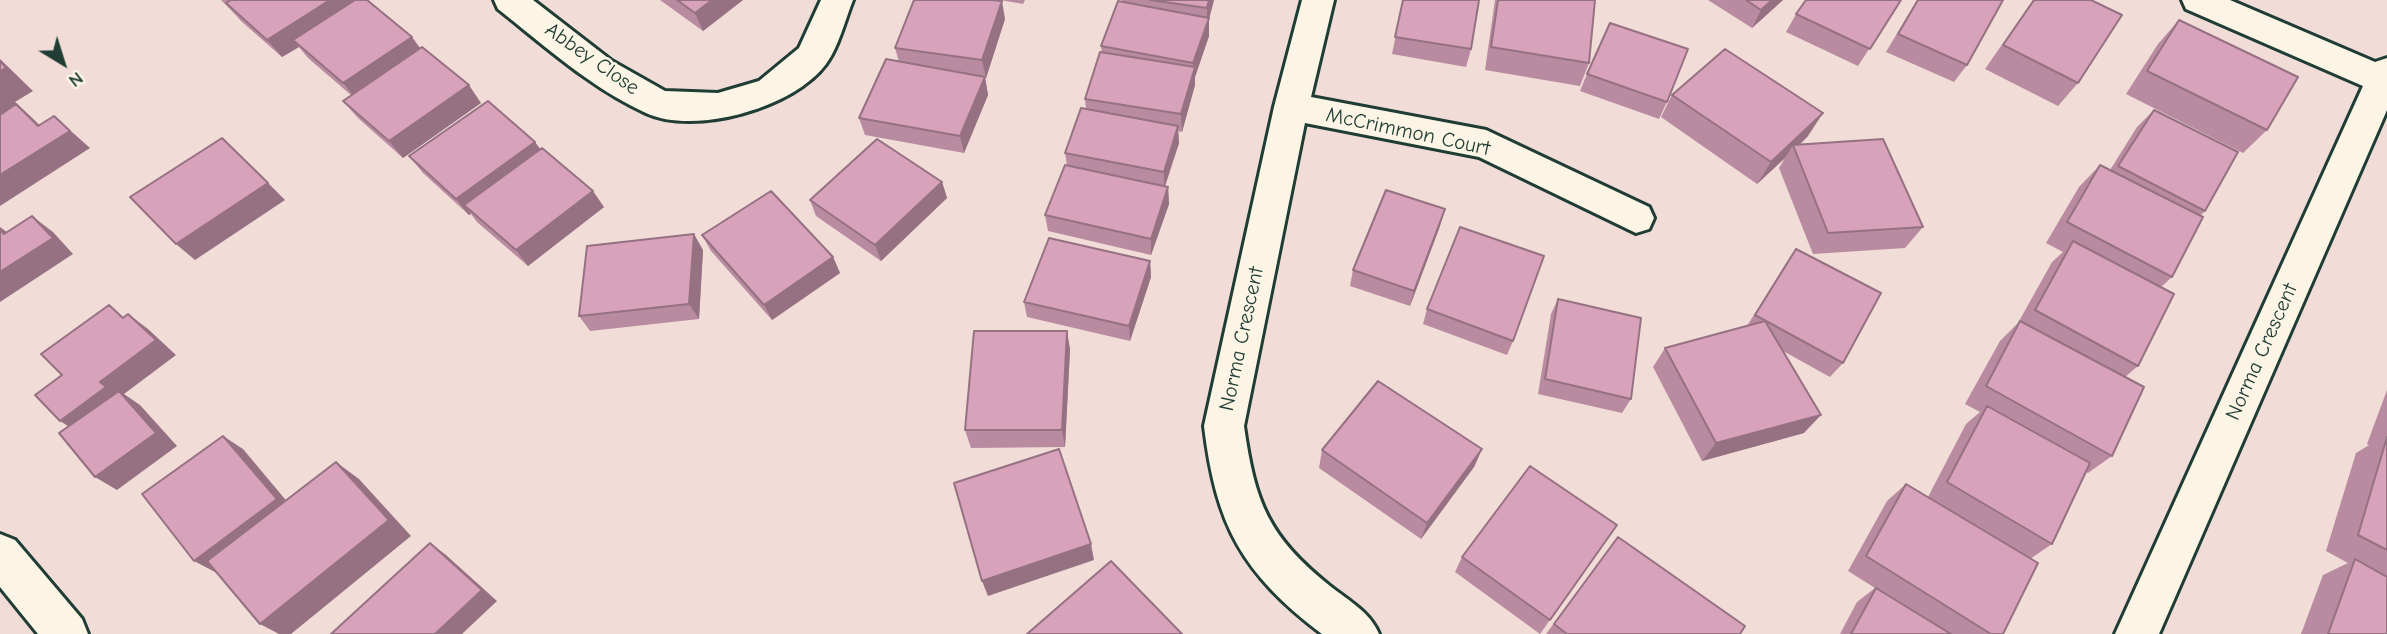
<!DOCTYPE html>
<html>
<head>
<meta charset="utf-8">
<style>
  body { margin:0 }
  #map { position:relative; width:2387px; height:634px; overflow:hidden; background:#f1dcd8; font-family:"Comic Neue",sans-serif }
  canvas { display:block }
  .north { position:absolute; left:28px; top:28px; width:70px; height:70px; -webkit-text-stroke:5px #fcf5e5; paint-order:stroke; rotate:142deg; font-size:19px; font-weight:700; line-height:28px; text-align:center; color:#1f3d34 }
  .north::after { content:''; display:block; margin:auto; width:24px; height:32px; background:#1f3d34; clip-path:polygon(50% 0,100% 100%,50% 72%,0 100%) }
</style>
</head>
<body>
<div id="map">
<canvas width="2387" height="634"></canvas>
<div class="north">N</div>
</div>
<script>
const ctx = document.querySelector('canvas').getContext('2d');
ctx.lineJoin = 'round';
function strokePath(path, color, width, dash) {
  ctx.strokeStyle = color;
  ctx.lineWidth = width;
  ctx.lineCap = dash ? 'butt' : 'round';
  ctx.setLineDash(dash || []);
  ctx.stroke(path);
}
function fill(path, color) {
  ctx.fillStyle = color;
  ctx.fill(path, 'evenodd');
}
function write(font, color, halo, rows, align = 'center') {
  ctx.font = font + ' "Comic Neue",sans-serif';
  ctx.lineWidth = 5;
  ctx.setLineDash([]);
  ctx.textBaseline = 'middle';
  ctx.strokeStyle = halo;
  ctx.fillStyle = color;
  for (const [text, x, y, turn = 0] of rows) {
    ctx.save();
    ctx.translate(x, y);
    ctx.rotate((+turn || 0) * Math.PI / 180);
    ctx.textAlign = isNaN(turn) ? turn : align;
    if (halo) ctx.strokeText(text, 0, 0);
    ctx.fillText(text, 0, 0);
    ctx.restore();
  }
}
const street = new Path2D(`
  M494,0H533L612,61L665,91L718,93L759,81L799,48L821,0H853C845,20 839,46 826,64C795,107 695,136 646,113C591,88 545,46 498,9Z
  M1302,0H1334L1311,97L1486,130L1649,207L1654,218L1649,229L1636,233L1479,157L1305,123L1244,426C1255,503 1268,536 1330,586C1349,601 1370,612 1379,634H1322C1242,573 1216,526 1204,426L1274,107Z
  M2182,0H2230L2375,62L2387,58V110L2159,634H2115L2363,86L2186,9Z
  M0,534L15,540L82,619L88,634H38L0,587Z`);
const wall = new Path2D(`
  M221,0H367L412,37L420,49L481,103L403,158L358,118L343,101L351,95L308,58L299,47L282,57L241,21L230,9Z
  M660,0H743L703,31Z
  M1000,0H1025L1023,4Z
  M1122,0H1214L1209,19V36L1195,77V85L1182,132L1178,131L1179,143L1165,187H1168L1169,204L1151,255L1048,231L1045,215L1067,165L1065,153L1086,109L1085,99L1102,53L1101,46L1122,2Z
  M1403,0L1471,49L1466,67L1392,54Z
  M1495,0H1595L1589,63L1580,86L1485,70Z
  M1708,0H1783L1752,28Z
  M1901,0L1858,66L1786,32L1796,14Z
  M1917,0H2003L1967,65L1954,82L1886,52Z
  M2033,0H2091L2078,83L2058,106L1985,69Z
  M1005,19L986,78H985L988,95L964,153L865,135L859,118L899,62L895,48Z
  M2179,20L2267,130L2243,153L2126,94L2158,44Z
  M1587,74L1667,102L1659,119L1580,91Z
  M1672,95L1808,136L1799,145L1923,227L1905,248L1813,254L1779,168L1785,158L1757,184L1661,117Z
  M2154,110L2205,211L2200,216L2172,277L2161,287L2138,366L2125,377L2112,456L2088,473L2086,472L2052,544L2030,559L2003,634H1840L1857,602L1875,588L1848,571L1887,501L1906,484L1928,497L1966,424L1980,412L1965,404L2000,341L2018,323L2052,262L2063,252L2046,243L2079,187L2100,165L2110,170L2137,127Z
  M541,149L604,207L528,266L477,222L471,214L469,215L423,173L409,156Z
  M942,182L947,198L881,261L816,216L810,200Z
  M1440,226L1410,306L1350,286L1353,270Z
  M702,235L833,257L840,273L772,320L711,251Z
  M1796,249L1843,363L1830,377L1783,351L1804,433L1702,461L1653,367L1665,348L1747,326L1785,265Z
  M703,250L699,319L590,331L579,316Z
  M1150,261L1151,277L1130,341L1027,317L1024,302Z
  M1558,299L1631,399L1622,413L1538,394L1551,314Z
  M1427,309L1513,341L1507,355L1423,324Z
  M1067,331L1070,350L1065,447L971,448L965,430Z
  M2387,390V634H2301L2323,575L2348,563L2326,551L2356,453L2369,445L2367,444Z
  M1482,449L1474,467L1421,539L1319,468L1322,450Z
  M1617,525L1540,634L1455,572L1462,557Z
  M1618,537L1740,634H1546Z`);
const shadedWall = new Path2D(`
  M330,0H355L293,40L299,47L282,57L267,40Z
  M712,0H743L703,31L695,13Z
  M1209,0H1214L1209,19V36L1195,77V85L1182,132L1181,114L1193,72V63L1207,24V8Z
  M1772,0H1783L1752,28L1761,10Z
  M1002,1L1005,19L986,78L982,60Z
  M412,37L425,55L357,100L343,83Z
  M0,59L33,91L15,102L27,113L55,140L54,116L90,148L0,206Z
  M985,77L988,95L964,153L960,136Z
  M469,85L481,103L403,158L389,141Z
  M1823,113L1808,136L1795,149L1793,145L1785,158L1757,184L1771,162Z
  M1178,126L1179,143L1164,188V172Z
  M535,142L547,158L464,205L471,214L469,215L456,199Z
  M942,182L947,198L881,261L875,245Z
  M268,183L285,200L195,260L176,244Z
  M1168,187L1169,204L1151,255V239Z
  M593,191L604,207L528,266L516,250Z
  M1445,209L1440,226L1410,306L1414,291Z
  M32,216L53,232L73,254L0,302V272Z
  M0,227L12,236L4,234L0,230Z
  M694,234L703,250L699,319L689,304Z
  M833,257L840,273L772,320L764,305Z
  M1150,261L1151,277L1130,341L1129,326Z
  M128,314L148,329L176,355L124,394L140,405L177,446L117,490L95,477L82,435L60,421L100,382Z
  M1067,331L1070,350L1065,447L1062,430Z
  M1821,415L1804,433L1702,461L1716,443Z
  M223,436L243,449L295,511L215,572L194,561Z
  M1482,449L1474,467L1421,539L1427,523Z
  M336,462L359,479L411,536L291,634H279L260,624Z
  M430,543L446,555L497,601L462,634H435Z
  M1091,544L1094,560L988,596L982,581Z`);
const building = new Path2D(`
  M231,0H330L267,40L226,3Z
  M355,0H367L412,37L343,83L293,40Z
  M677,0H712L695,13Z
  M914,0H992L1002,1L982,60L895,48Z
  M1150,0H1209L1207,8Z
  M1403,0H1479L1471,49L1395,37Z
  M1498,0H1595L1589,63L1491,47Z
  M1746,0H1772L1761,10Z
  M1806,0H1901L1870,49L1796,14Z
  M1918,0H2003L1967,65L1898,34Z
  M2034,0H2091L2122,15L2078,83L2003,45Z
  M1118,1L1209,18L1193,63L1101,46Z
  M2179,20L2298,77L2267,130L2147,71Z
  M1610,23L1688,49L1667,102L1587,74Z
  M422,47L469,85L389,141L343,101Z
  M1725,49L1823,113L1771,162L1672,95Z
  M1100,52L1195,67L1181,114L1085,99Z
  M886,59L985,77L960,136L859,118Z
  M0,61L6,68L0,71Z
  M488,101L535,142L456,199L409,156Z
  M16,104L38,126L54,116L70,131L0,175V115Z
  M1081,108L1178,126L1164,172L1065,153Z
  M2154,110L2238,152L2205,211L2118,166Z
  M222,138L268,183L176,244L130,197Z
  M877,139L942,182L875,245L810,200Z
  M1883,139L1923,227L1828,233L1793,145Z
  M542,148L593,191L516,250L464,205Z
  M1065,165L1168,187L1151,239L1045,215Z
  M2100,165L2203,217L2172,277L2067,222Z
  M1386,190L1445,209L1414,291L1353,270Z
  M771,191L833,257L764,305L702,235Z
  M32,216L53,238L0,272V230L4,234Z
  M1460,227L1544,256L1513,341L1427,309Z
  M694,234L689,304L579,316L587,246Z
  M1049,238L1150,261L1129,326L1024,302Z
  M2073,241L2174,294L2138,366L2035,310Z
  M1796,249L1881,293L1843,363L1755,315Z
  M1558,299L1641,318L1631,399L1545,379Z
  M109,305L123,318L128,314L156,340L100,382L106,387L60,421L35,395L62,375L41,354Z
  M1765,321L1821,415L1716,443L1665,348Z
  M2020,321L2144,387L2112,456L1986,386Z
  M974,331H1067L1062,430H965Z
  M1378,381L1482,449L1427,523L1322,450Z
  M119,391L156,433L95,477L59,433Z
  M1987,406L2090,463L2052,544L1947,482Z
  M223,436L277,499L194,561L142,494Z
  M2387,437V550L2358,535Z
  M1059,449L1091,544L982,581L954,483Z
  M336,462L389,520L260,624L207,561Z
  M1530,466L1617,525L1550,620L1462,557Z
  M1906,484L2038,563L2003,634H1991L1866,556Z
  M1618,537L1745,626L1740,634H1567L1554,624Z
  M430,543L482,590L435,634H331Z
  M2355,559L2387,577V634H2328Z
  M1111,561L1182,634H1027Z
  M1876,588L1951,634H1851Z`);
const streetNames = [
  ["Abbey Close",592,59,35],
  ["McCrimmon Court",1408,132,12],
  ["Norma Crescent",1242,339,-78],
  ["Norma Crescent",2262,352,-66]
];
strokePath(street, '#1f3d34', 6);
fill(street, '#fcf5e5');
fill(wall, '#b98ba0');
fill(shadedWall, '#967182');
fill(building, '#d7a2ba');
strokePath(building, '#967182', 2);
write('21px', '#1f3d34', '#fcf5e5', streetNames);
</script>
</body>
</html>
